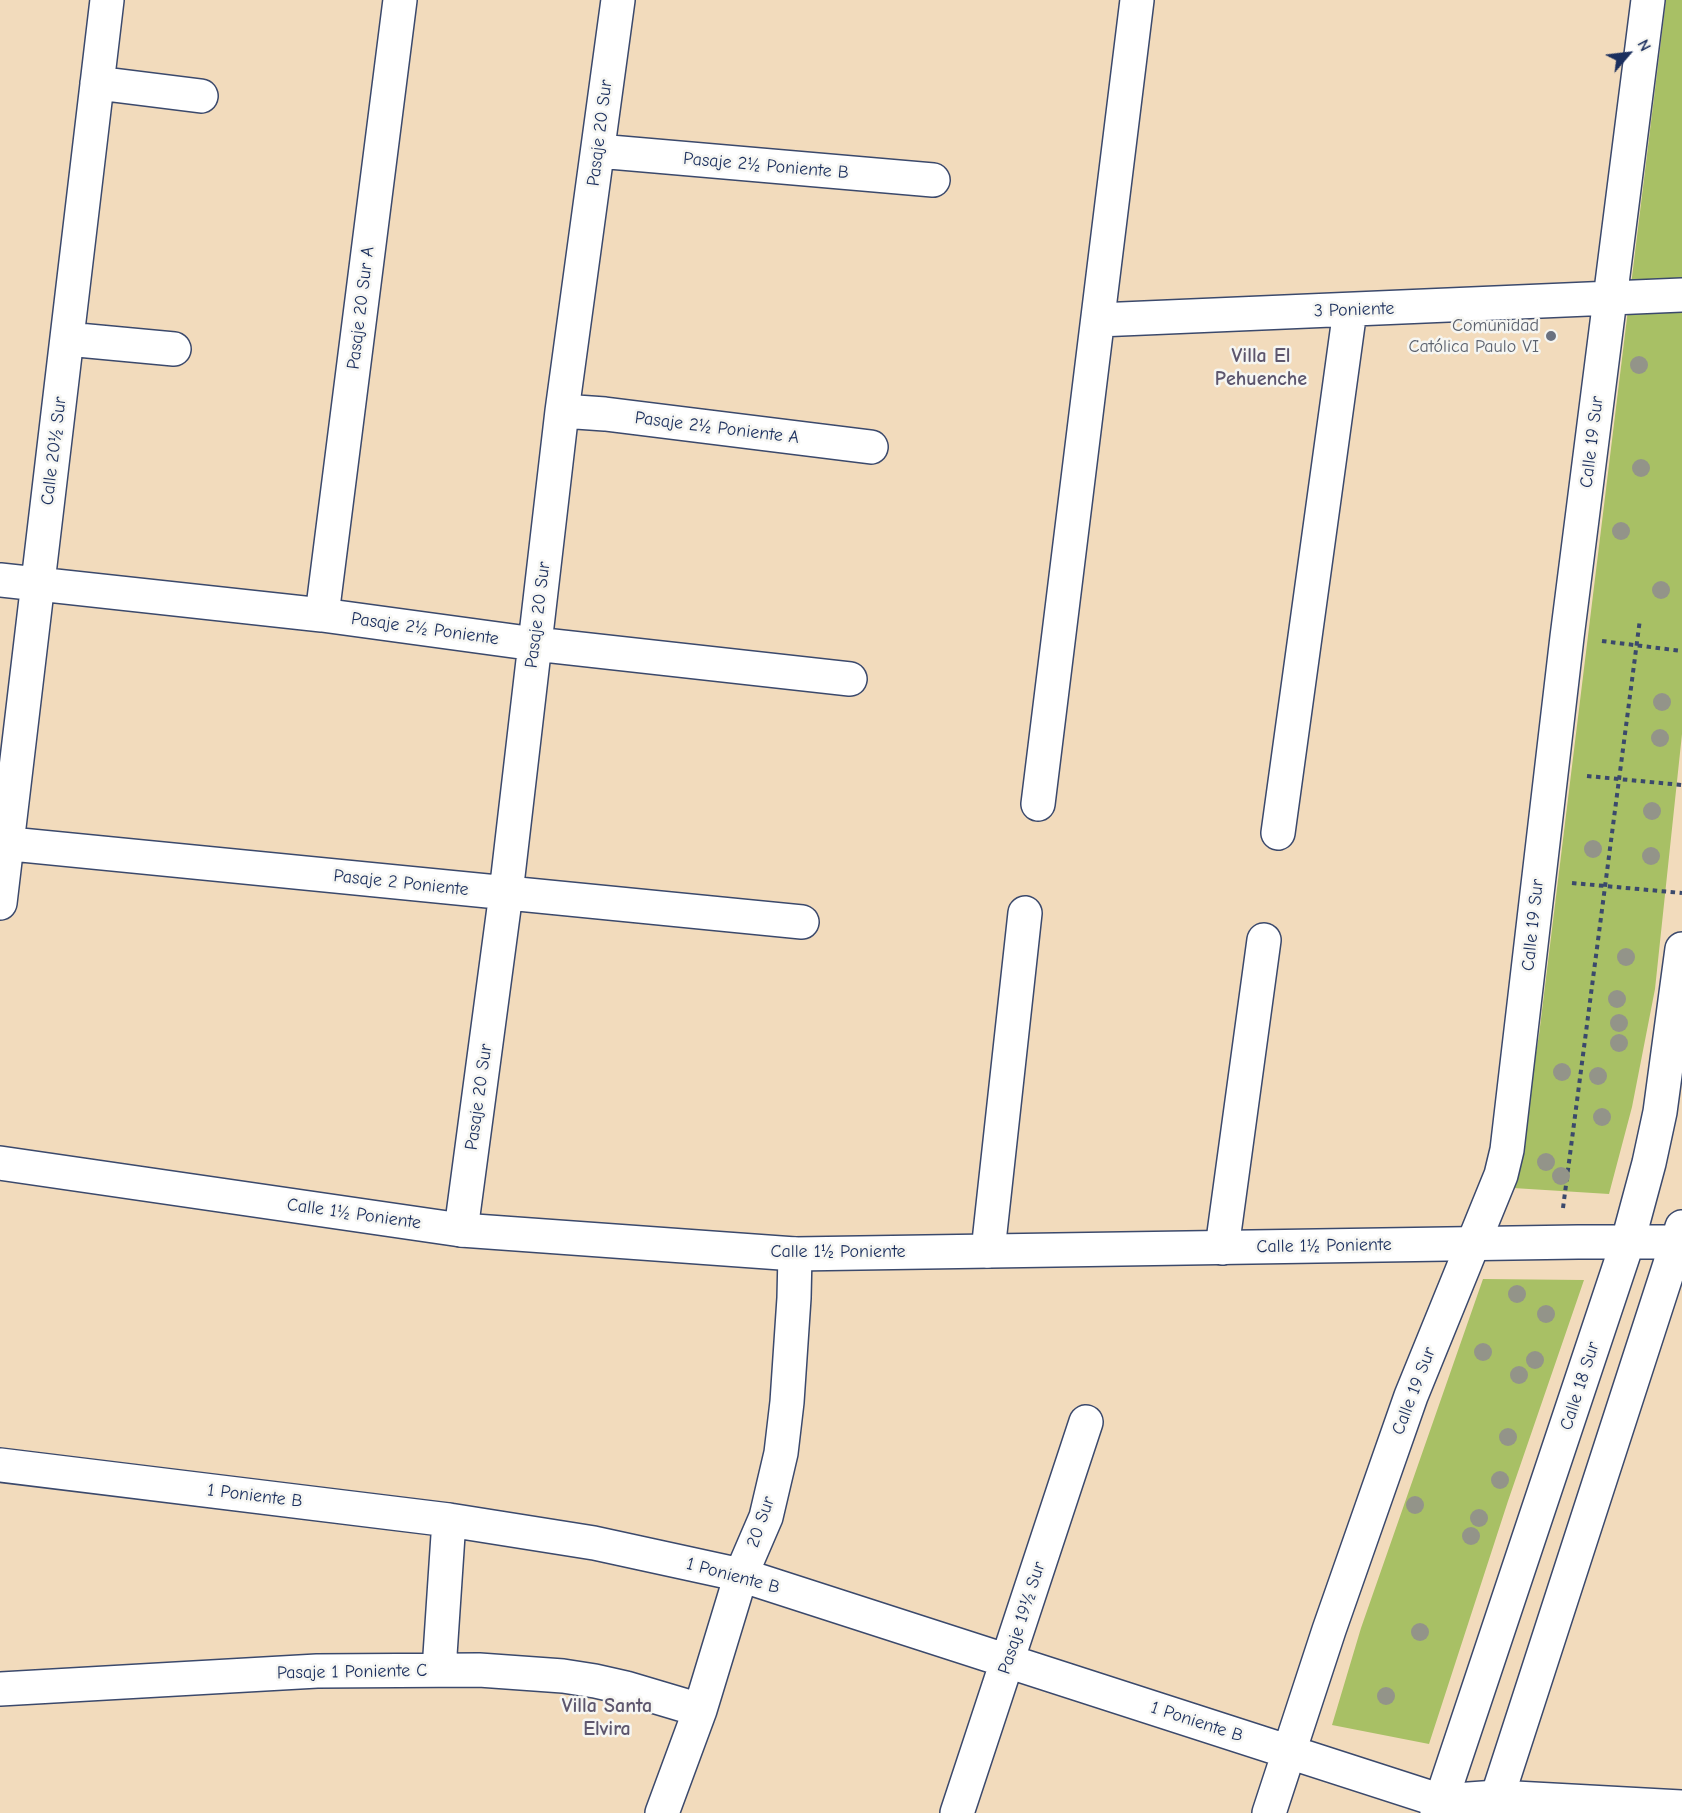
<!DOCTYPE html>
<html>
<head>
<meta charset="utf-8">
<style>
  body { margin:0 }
  #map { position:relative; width:1682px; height:1813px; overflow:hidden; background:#f2dbbc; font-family:"Comic Neue",sans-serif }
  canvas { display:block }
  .north { position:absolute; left:1598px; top:24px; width:60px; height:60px; -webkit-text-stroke:4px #f6f6f2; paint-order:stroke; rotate:62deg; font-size:16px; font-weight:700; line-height:24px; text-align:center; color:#1b2f5e }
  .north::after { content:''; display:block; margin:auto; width:21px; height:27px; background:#1b2f5e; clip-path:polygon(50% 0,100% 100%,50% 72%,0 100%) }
</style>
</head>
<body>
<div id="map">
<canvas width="1682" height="1813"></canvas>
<div class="north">N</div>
</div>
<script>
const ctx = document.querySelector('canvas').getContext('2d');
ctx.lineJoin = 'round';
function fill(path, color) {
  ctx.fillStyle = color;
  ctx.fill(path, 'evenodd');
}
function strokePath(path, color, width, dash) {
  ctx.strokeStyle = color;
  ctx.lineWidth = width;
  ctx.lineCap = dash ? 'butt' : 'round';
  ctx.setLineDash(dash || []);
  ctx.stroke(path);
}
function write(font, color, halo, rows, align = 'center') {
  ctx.font = font + ' "Comic Neue",sans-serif';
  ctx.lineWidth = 5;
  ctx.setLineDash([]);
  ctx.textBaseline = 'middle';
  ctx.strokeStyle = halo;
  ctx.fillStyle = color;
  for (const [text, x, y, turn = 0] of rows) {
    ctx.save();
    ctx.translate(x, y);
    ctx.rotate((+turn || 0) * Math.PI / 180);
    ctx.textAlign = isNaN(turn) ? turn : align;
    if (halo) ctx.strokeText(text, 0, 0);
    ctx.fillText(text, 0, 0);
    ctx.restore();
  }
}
const green = new Path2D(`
  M1666,0H1682V734L1655,989L1632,1107L1609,1194L1513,1188L1539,1035Z
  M1483,1279L1584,1280L1508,1501L1429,1744L1332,1725L1361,1628Z`);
const path = new Path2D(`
  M1602,641L1682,651
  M1587,776L1682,785
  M1572,883L1682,893
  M1563,1208L1640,619`);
const street = new Path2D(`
  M97,83L201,96
  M598,151L933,180
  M1098,320L1682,295
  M67,339L174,349
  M562,411L605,414L871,447
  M0,580L322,615L535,644L850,679
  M322,615L400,0
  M1038,804L1137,0
  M1278,833L1350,310
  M0,843L802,922
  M0,903L107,0
  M461,1230L506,893L562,411L618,0
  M1222,1248L1264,940
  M988,1251L1025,913
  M0,1465L449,1520L594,1543L741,1575L1441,1801L1497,1797L1682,1807
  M439,1670L449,1520
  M0,1689L317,1671L479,1670L563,1676L595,1681L626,1688L700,1710
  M662,1813L700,1710L741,1575L766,1517L781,1453L787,1402L794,1298L795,1254
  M957,1813L1086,1422
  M1269,1813L1329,1630L1411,1396L1501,1175L1507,1150L1567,637L1648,0`);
const secondary = new Path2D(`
  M0,1163L461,1230L795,1254L1578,1242H1682
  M1437,1813L1628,1241L1649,1163L1660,1112L1682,949
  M1492,1813L1682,1227`);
const trees = [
  [1639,365],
  [1641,468],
  [1621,531],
  [1661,590],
  [1662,702],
  [1660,738],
  [1652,811],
  [1593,849],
  [1651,856],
  [1626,957],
  [1617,999],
  [1619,1023],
  [1619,1043],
  [1562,1072],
  [1598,1076],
  [1602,1117],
  [1546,1162],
  [1561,1176],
  [1517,1294],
  [1546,1314],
  [1483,1352],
  [1535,1360],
  [1519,1375],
  [1508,1437],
  [1500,1480],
  [1415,1505],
  [1479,1518],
  [1471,1536],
  [1420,1632],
  [1386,1696]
];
const markers = [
  [1551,336,6,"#6b7280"]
];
const streetNames = [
  ["Pasaje 20 Sur",600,133,-83],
  ["Pasaje 2½ Poniente B",766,166,5],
  ["Pasaje 20 Sur A",361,308,-83],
  ["3 Poniente",1354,310,-2],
  ["Pasaje 2½ Poniente A",717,428,7],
  ["Calle 19 Sur",1592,442,-83],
  ["Calle 20½ Sur",54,451,-83],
  ["Pasaje 20 Sur",538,615,-83],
  ["Pasaje 2½ Poniente",425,629,8],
  ["Pasaje 2 Poniente",401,883,6],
  ["Calle 19 Sur",1533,925,-84],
  ["Pasaje 20 Sur",479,1097,-82],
  ["Calle 1½ Poniente",354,1214,8],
  ["Calle 1½ Poniente",1324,1246,-1],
  ["Calle 1½ Poniente",838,1252],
  ["Calle 18 Sur",1580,1386,-72],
  ["Calle 19 Sur",1414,1391,-69],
  ["1 Poniente B",255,1496,7],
  ["20 Sur",761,1522,-71],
  ["1 Poniente B",733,1576,15],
  ["Pasaje 19½ Sur",1022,1618,-72],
  ["Pasaje 1 Poniente C",352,1672,-1],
  ["1 Poniente B",1197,1722,18]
];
const worshipNames = [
  ["Comunidad",1539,326],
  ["Católica Paulo VI",1539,347]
];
const neighbourhoodNames = [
  ["Villa El",1261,356],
  ["Pehuenche",1261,379],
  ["Villa Santa",607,1706],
  ["Elvira",607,1729]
];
fill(green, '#a8c065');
strokePath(street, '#3b496c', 36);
strokePath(secondary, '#3b496c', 36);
strokePath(path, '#3b496c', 4, [4.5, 4.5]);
strokePath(street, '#fff', 33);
strokePath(secondary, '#fff', 33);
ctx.fillStyle = '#939489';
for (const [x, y] of trees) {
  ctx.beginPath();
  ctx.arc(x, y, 9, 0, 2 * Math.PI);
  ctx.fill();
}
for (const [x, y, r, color] of markers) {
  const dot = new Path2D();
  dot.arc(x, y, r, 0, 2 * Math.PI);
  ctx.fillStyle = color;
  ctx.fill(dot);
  strokePath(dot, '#f6f6f2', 2);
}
write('18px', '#1b2f5e', '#f6f6f2', streetNames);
write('18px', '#5b616d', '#f6f6f2', worshipNames, 'right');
write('bold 20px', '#5d566d', '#f6f6f2', neighbourhoodNames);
</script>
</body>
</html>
